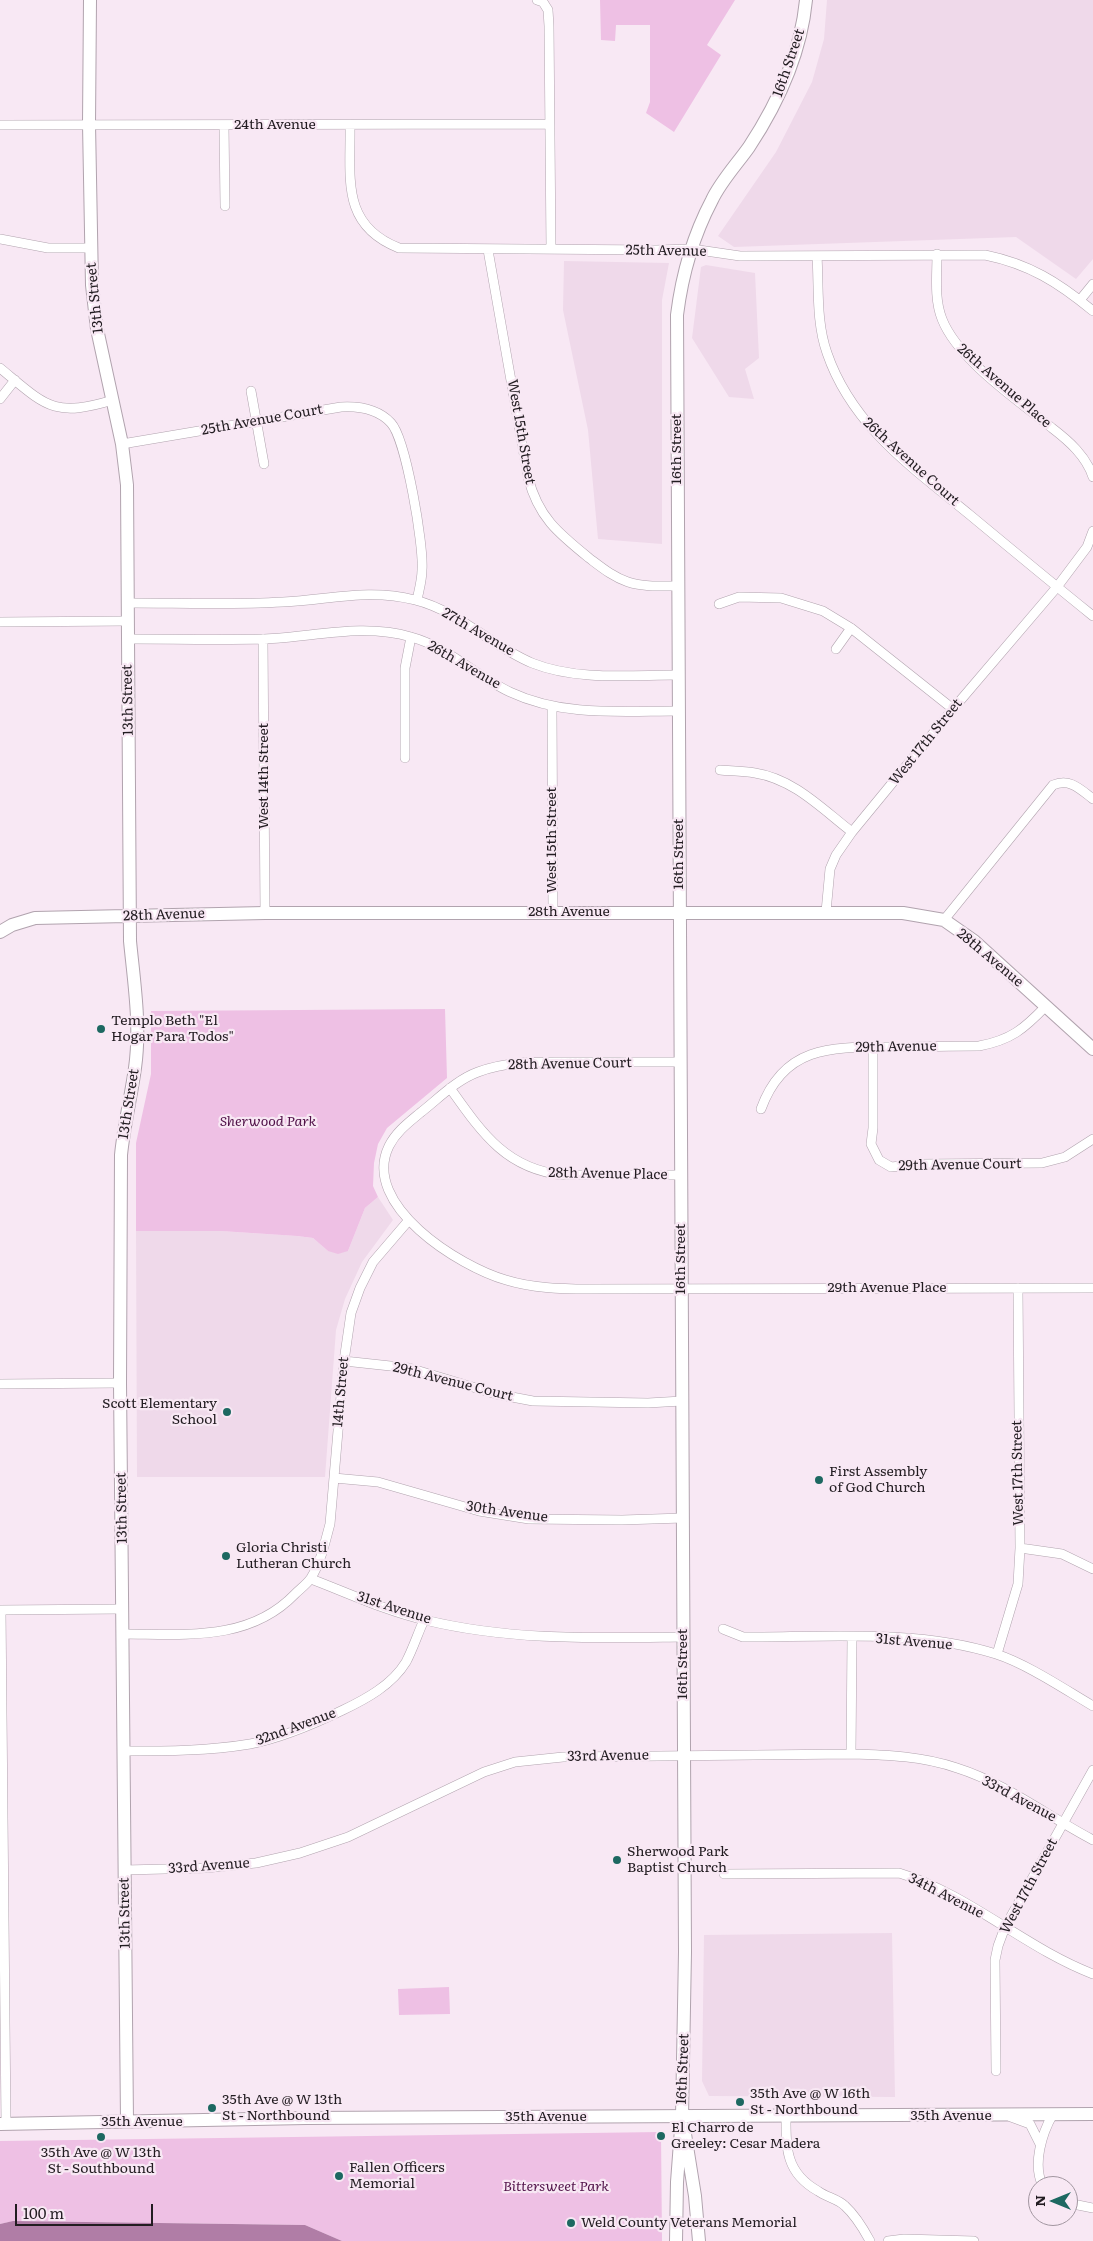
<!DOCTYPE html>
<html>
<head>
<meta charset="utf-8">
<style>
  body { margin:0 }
  #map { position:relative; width:1093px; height:2241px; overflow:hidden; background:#f8e8f4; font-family:Literata,serif }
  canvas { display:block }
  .north { position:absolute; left:1028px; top:2176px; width:50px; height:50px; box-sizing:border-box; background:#f8e8f4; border:1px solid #a296a0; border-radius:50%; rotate:270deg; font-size:14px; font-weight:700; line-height:20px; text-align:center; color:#221c21 }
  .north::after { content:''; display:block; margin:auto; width:18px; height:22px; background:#1d6861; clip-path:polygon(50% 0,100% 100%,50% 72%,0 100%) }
  .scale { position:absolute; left:15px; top:2204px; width:138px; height:22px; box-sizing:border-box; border:2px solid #221c21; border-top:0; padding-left:6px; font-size:15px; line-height:18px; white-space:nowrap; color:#221c21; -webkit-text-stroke:4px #f8e8f4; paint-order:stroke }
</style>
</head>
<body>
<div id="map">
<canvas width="1093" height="2241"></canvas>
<div class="north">N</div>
<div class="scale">100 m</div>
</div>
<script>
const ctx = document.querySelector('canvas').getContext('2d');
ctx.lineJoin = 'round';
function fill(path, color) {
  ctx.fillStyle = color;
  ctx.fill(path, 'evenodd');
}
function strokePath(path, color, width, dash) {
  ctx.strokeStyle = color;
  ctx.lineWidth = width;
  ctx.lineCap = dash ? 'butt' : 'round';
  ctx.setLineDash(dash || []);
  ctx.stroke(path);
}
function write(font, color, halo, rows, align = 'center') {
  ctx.font = font + ' Literata,serif';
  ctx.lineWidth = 4.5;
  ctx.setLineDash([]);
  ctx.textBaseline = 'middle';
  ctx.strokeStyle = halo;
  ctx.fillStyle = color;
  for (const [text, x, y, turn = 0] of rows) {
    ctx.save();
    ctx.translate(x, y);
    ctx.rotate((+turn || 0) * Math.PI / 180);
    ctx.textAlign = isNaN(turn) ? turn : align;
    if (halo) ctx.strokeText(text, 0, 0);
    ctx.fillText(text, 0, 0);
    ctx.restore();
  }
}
const built = new Path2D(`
  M827,0H1093V259L1076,279L1016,237L734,247L718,236L776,152L812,82L824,39Z
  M564,261L669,263L662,300V544L598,539L588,430L563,310Z
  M706,265L755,273L759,358L745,369L754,399L729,397L692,338L701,267Z
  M378,1197L393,1220L362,1262L345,1299L336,1330L325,1477H137L136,1231H221L297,1236L313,1238L328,1251H348L365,1208Z
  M892,1933L895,2097L709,2096L702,2081L704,1935Z`);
const green = new Path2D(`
  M600,0H735L707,45L721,55L674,132L646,113L650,102V25H616L615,41L601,40Z
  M445,1009L447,1078L387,1128L378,1144L374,1163L373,1186L378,1197L365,1208L348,1251L338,1254L328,1251L313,1238L297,1236L221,1231H136V1143L151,1074V1011Z
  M449,1987L450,2014L399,2015L398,1989Z
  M661,2132L662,2241H342L305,2225L14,2221L0,2224V2141Z`);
const water = new Path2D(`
  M13,2221L305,2225L342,2241H0V2224Z`);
const street = new Path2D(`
  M537,0L543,2L548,10L549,26L551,249
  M0,125L549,124
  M224,125L225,206
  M350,125C351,177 340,225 399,248L656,250L692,249L740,256L985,255C1029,264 1058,282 1093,311
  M0,239L48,248H91
  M488,250L528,477C538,517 558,533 589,558C601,567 613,577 628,582C644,587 661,586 678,586
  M937,254C937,275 934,299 942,319C958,360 1018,400 1052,428C1069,441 1086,456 1093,477
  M817,256C819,288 816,322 827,353C852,426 913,468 970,515C1011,549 1052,583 1093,616
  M1080,300L1093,284
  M0,368C46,406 53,418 113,400
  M251,391L264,464
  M0,399L15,380
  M122,444L341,407C359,406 378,409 391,423C406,439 424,546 422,570C422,580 419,590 417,600
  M128,603C180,603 232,605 283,602C330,600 368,588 415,600C459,611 491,646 532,663C577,681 630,675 678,675
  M719,604L739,597L781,598L823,611L851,628L953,709
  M0,622L128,621
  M128,639C173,639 219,640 264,639C314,637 362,623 411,637C448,647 476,676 510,692C563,717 622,711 678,711
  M263,639L265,913
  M836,649L851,628
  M552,707L553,912
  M405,758V668L411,637
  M720,770C731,771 743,771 755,773C794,779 822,809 852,832
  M826,912L830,869L836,855L852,832L953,709L1057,587L1087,547L1093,531
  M944,920L1053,785C1070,778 1080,789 1093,799
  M873,1047V1128L871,1144L879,1160L891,1167L921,1164L1042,1163L1065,1157L1093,1139
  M681,1062C646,1062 610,1062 575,1062C543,1062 509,1060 478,1072C456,1080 438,1099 420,1113C408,1123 396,1132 389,1146C360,1205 460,1267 506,1280C532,1288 560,1289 588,1289L1093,1288
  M450,1088C482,1133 506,1169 563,1175H681
  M761,1109C784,1045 832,1047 891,1047C920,1047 950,1046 979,1046C1011,1040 1024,1029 1046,1006
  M344,1361L409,1368L496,1394L533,1401L648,1403L682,1401
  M0,1384L120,1383
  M334,1478L378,1482L479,1511L529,1519L622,1520L683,1518
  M1020,1548L1062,1554L1093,1569
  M311,1579C348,1593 386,1611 425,1620C511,1641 596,1638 683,1637
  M0,1610L123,1609
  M1,1610L6,2124
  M723,1629L743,1637C823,1637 919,1629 996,1654C1027,1664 1064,1689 1093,1706
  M123,1634C184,1634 249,1642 295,1594C300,1589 307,1584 311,1578C321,1562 325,1542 330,1524L344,1361L351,1313L360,1288L373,1262L409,1220
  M997,1654L1018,1584L1020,1548L1018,1288
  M124,1751C166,1751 208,1751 250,1744C282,1738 314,1724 343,1710C366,1699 392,1685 406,1662C413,1649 418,1633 424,1620
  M851,1754L852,1638
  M125,1870L205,1868L256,1863L300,1853L348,1837L484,1772L515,1762L563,1757L851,1754C888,1755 922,1756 957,1768C1005,1783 1049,1817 1093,1840
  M724,1874L899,1873C969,1894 1025,1948 1093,1974
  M996,2071L995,1960L998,1946L1005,1927L1093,1770
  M786,2117C786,2149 786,2173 818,2191C826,2197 838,2199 845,2206C856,2216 863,2228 870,2241
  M1011,2117L1030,2124L1040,2144
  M1043,2186C1032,2165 1042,2133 1053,2114
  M1068,2203L1093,2208
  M888,2241L904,2239L974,2241`);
const secondary = new Path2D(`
  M90,0L89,124L92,285L97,329L122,444L127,485L130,941C134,982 141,1026 135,1068C131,1097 124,1125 121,1155L120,1383L127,2121
  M0,932L12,925L35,918L265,913H903L944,920L974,941L1093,1049
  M0,2124L306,2118L1093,2114
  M685,2134L695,2196L699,2241
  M676,2241L677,2182L682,2116L685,1952L677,315C682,275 693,236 712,200C721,181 737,164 749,147C778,103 801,53 806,0`);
const markers = [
  [101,1029,5,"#1d6861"],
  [227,1412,5,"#1d6861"],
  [819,1480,5,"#1d6861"],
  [226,1556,5,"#1d6861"],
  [617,1860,5,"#1d6861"],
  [740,2102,5,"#1d6861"],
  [212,2108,5,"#1d6861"],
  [661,2136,5,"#1d6861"],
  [101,2137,5,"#1d6861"],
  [339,2176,5,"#1d6861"],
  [571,2223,5,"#1d6861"]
];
const streetNames = [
  ["16th Street",789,63,-71],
  ["24th Avenue",275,125],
  ["25th Avenue",666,251,1],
  ["13th Street",95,298,-96],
  ["26th Avenue Place",1004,386,41],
  ["25th Avenue Court",262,420,-10],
  ["West 15th Street",521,432,80],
  ["16th Street",677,449,-90],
  ["26th Avenue Court",911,462,42],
  ["27th Avenue",478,632,30],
  ["26th Avenue",464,665,30],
  ["13th Street",128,700,-91],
  ["West 17th Street",926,742,-51],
  ["West 14th Street",264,776,-90],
  ["West 15th Street",552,840,-90],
  ["16th Street",679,854,-90],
  ["28th Avenue",569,912],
  ["28th Avenue",164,915,-2],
  ["28th Avenue",990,958,40],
  ["29th Avenue",896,1047,-1],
  ["28th Avenue Court",570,1064,-1],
  ["13th Street",129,1104,-81],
  ["29th Avenue Court",960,1165,-1],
  ["28th Avenue Place",608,1174,1],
  ["16th Street",681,1259,-90],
  ["29th Avenue Place",887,1288],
  ["29th Avenue Court",453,1382,14],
  ["14th Street",341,1392,-85],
  ["West 17th Street",1018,1473,-91],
  ["13th Street",122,1508,-91],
  ["30th Avenue",507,1512,8],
  ["31st Avenue",394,1608,18],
  ["31st Avenue",914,1642,5],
  ["16th Street",683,1664,-90],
  ["32nd Avenue",296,1727,-20],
  ["33rd Avenue",608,1756,-1],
  ["33rd Avenue",1019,1799,28],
  ["33rd Avenue",209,1866,-4],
  ["West 17th Street",1029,1886,-62],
  ["34th Avenue",946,1896,27],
  ["13th Street",125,1913,-91],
  ["16th Street",683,2069,-88],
  ["35th Avenue",951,2116],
  ["35th Avenue",546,2117],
  ["35th Avenue",142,2122]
];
const poiNames = [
  ["Templo Beth \"El",111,1021],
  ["Hogar Para Todos\"",111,1037],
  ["Scott Elementary",217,1404,"right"],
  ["School",217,1420,"right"],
  ["First Assembly",829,1472],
  ["of God Church",829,1488],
  ["Gloria Christi",236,1548],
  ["Lutheran Church",236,1564],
  ["Sherwood Park",627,1852],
  ["Baptist Church",627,1868],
  ["35th Ave @ W 16th",750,2094],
  ["St - Northbound",750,2110],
  ["35th Ave @ W 13th",222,2100],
  ["St - Northbound",222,2116],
  ["El Charro de",671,2128],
  ["Greeley: Cesar Madera",671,2144],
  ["35th Ave @ W 13th",101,2153,"center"],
  ["St - Southbound",101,2169,"center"],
  ["Fallen Officers",349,2168],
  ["Memorial",349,2184],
  ["Weld County Veterans Memorial",581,2223]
];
const parkNames = [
  ["Sherwood Park",268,1122],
  ["Bittersweet Park",556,2187]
];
fill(built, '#efd9ea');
fill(green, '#eec0e4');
fill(water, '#b07da6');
strokePath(street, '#b1a3ae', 10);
strokePath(secondary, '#b1a3ae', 14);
strokePath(street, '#fff', 9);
strokePath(secondary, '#fff', 12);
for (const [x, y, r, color] of markers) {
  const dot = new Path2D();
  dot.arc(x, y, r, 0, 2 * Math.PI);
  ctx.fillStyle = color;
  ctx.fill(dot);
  strokePath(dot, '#f8e8f4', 2);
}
write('14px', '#221c21', '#f8e8f4', streetNames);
write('14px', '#221c21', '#f8e8f4', poiNames, 'left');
write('italic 14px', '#501148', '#f8e8f4', parkNames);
</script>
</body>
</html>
